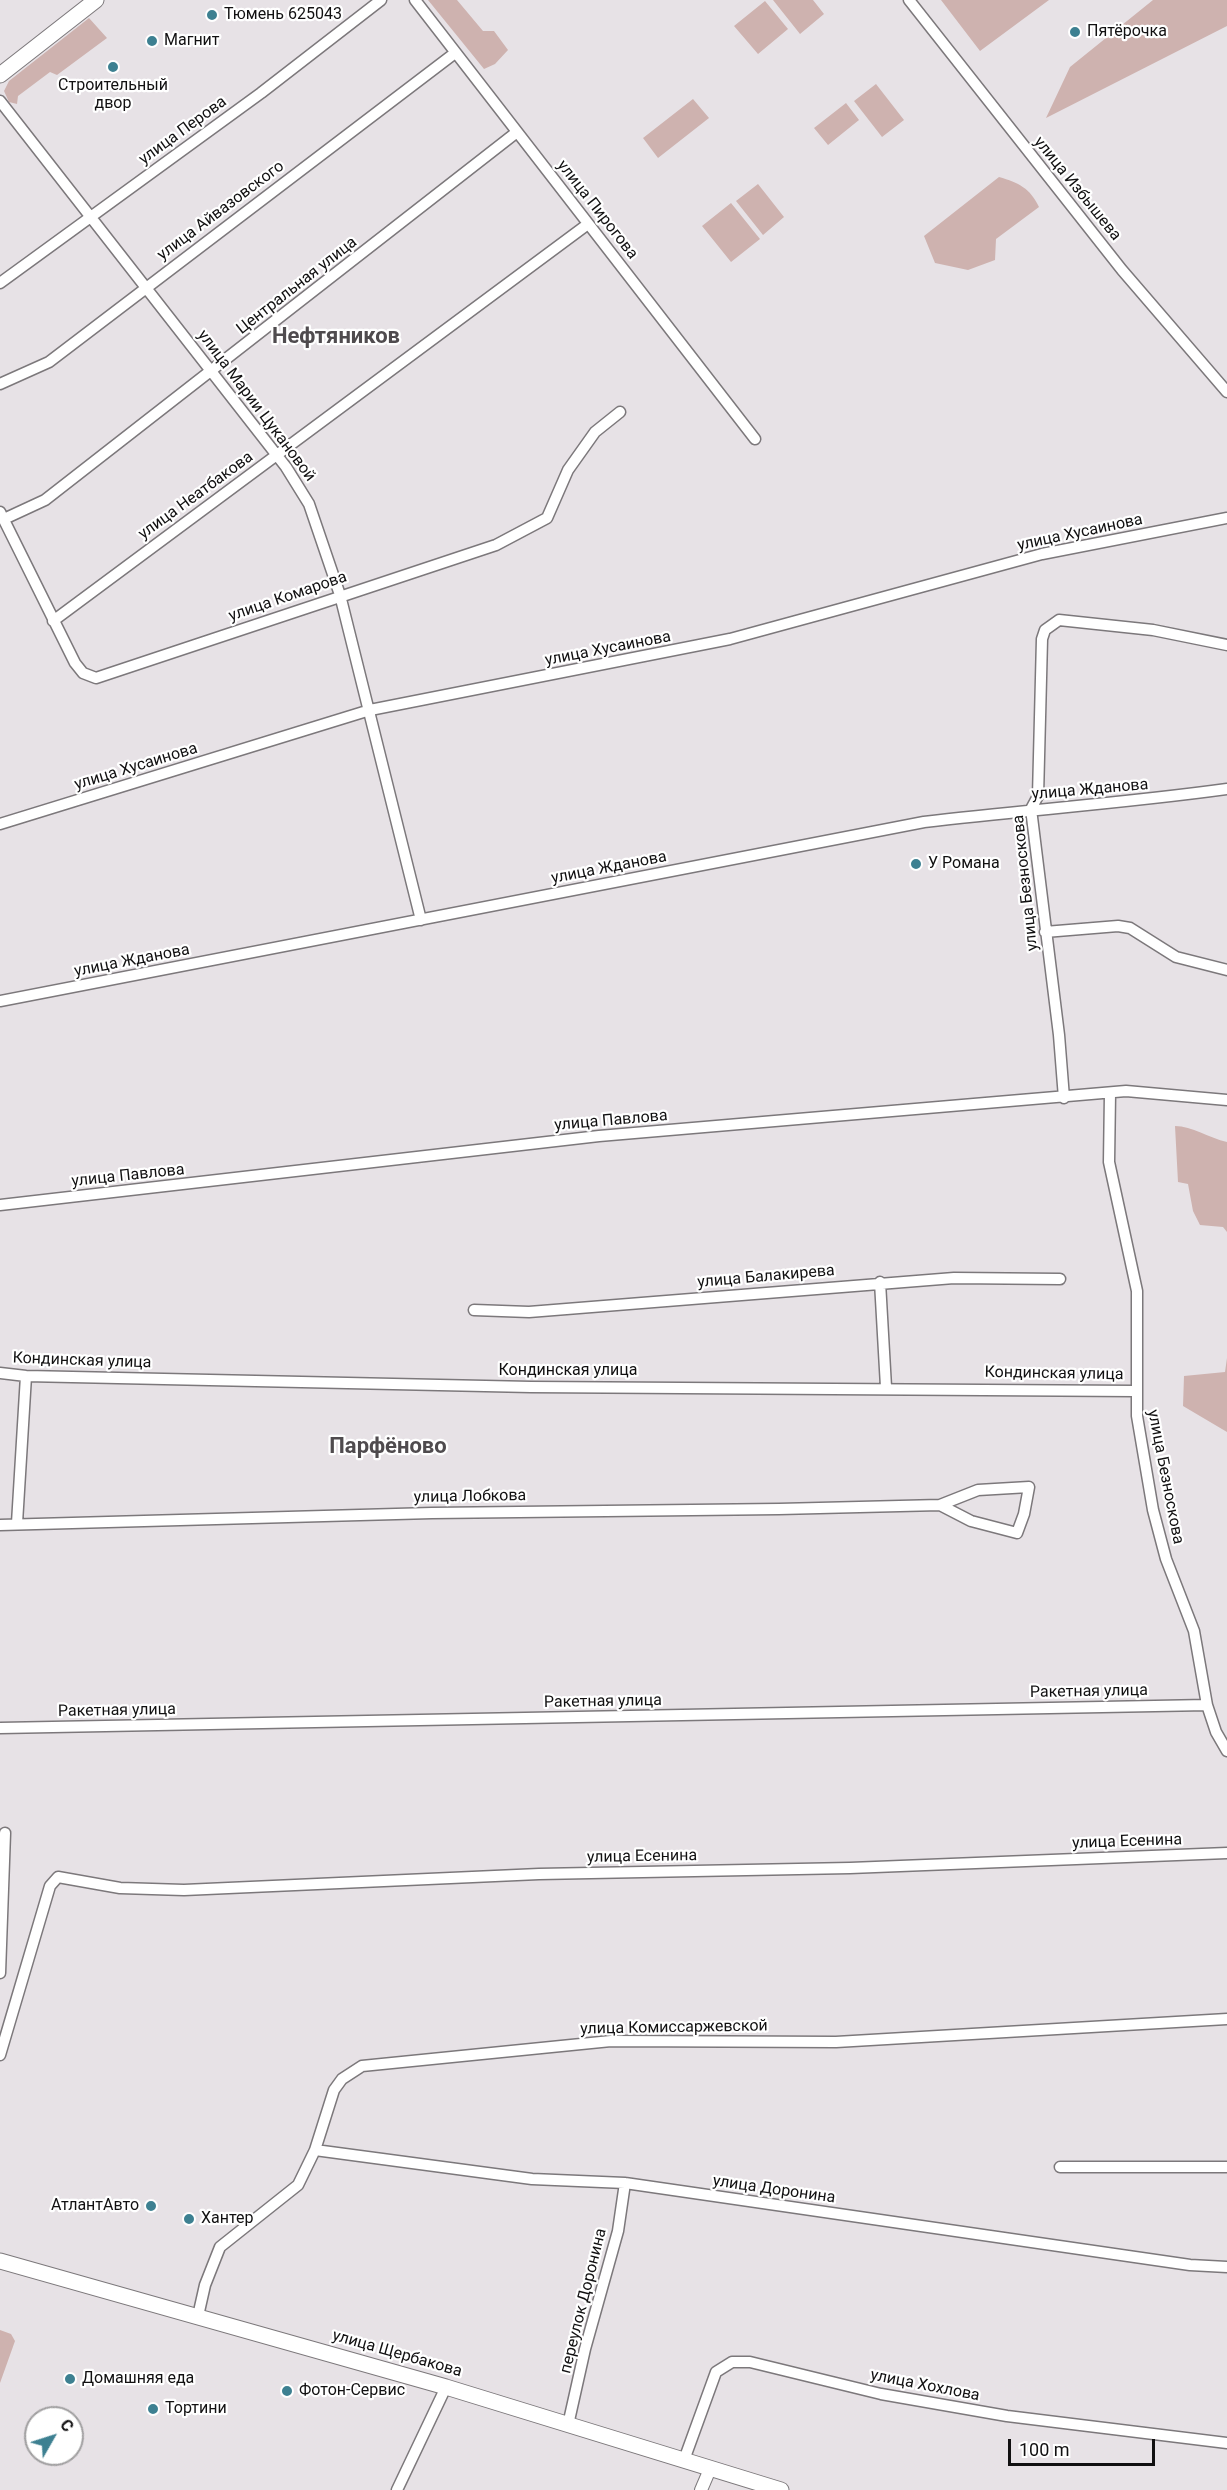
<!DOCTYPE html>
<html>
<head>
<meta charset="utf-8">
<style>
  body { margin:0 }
  #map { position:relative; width:1227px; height:2490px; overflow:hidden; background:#e7e2e6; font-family:Roboto,sans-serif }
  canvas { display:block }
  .north { position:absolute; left:24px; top:2406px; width:60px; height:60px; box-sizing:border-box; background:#fff; border:2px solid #a09fa0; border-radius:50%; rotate:51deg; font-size:16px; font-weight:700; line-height:24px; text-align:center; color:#111011 }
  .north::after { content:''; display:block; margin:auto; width:21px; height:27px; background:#3d8091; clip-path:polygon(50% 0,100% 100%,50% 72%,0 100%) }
  .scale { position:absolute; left:1008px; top:2439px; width:147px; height:27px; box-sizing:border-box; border:3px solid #111011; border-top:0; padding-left:8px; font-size:18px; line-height:21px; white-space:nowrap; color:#111011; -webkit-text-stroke:4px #fff; paint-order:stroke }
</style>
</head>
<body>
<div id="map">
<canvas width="1227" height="2490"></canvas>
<div class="north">С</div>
<div class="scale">100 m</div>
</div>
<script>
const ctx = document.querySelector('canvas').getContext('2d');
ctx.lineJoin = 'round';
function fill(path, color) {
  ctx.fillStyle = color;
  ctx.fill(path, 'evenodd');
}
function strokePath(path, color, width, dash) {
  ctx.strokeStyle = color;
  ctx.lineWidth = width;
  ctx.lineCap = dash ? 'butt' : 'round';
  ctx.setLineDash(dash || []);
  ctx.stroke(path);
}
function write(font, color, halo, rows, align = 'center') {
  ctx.font = font + ' Roboto,sans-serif';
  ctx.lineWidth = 4.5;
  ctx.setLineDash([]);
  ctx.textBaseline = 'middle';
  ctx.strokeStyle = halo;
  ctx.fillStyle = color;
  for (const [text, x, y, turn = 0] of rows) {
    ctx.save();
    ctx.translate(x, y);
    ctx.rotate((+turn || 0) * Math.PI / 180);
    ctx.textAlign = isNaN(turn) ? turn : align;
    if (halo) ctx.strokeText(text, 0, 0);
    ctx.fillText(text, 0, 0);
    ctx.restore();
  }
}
const green = new Path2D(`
  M428,0H457L483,31H494L508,50L495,64L484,69Z
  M773,0H813L824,14L800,34Z
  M941,0H1049L980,51Z
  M1153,0H1227V26L1046,118L1070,67Z
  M765,1L788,29L758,54L734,26Z
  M89,18L107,38L57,75L50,72L18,96L17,104L9,102L4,91L9,81Z
  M876,84L904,120L882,137L854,101Z
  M693,99L709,118L658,158L643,138Z
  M846,103L859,120L828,145L814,128Z
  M999,177C1019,183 1030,188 1039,207L996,239L995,260L968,270L935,263L924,236Z
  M758,184L784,217L763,235L736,201Z
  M731,203L760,239L731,262L702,226Z
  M1175,1126C1192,1126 1209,1138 1227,1142V1232L1223,1227L1200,1225L1193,1211L1188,1184L1178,1182Z
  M1227,1358V1432L1183,1406L1184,1376L1225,1372Z
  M0,2330L11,2334L15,2341L0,2383Z`);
const minor = new Path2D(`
  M415,0L755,439
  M909,0L1122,270L1227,392
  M0,101L286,467L309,504L340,595L421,920
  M0,283L261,93L381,0
  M0,384L49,362L455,53
  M0,512L75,663L83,673L96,678L496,545L547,518L568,470L595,432L620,412
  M4,519L45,500L517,132
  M53,621L588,224
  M0,824L370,710L730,639L1042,554L1227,518
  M1045,932L1118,926L1130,928L1176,957L1227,970
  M0,1001L924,822C1025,810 1126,803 1227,789
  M1110,1094L1109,1162L1137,1291V1416L1153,1510L1166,1559L1194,1631L1207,1705L1216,1732L1227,1751
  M1064,1098L1059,1035L1031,809L1038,796L1042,639L1045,630L1059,620L1153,630L1227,645
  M0,1205L599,1136L1126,1091L1227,1100
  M880,1282L886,1387
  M474,1310L529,1312L954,1278L1060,1279
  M0,1373L26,1376L531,1387L1135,1391
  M17,1523L26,1376
  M0,1525L432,1513L779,1509L940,1505L978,1490L1029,1487L1024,1514L1017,1533L971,1521L940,1505
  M0,1728L1207,1705
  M0,1973L5,1833
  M0,2055L50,1886L58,1877L120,1888L184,1890L539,1874L850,1868L1227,1853
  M315,2150L532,2179L625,2183L1190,2265L1227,2267
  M1060,2167H1227
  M198,2316L205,2285L220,2247L298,2185L315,2150L334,2090L342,2079L362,2066L611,2041L836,2042L1227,2019
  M568,2425L585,2349L618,2231L625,2183
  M684,2460L716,2372L732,2362H750L881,2394L1007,2416L1227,2443
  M397,2490L446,2387`);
const tertiary = new Path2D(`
  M701,2490L710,2469`);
const primary = new Path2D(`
  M0,75L96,0
  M0,2261L446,2387L781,2490`);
const markers = [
  [212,15,6,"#3d8091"],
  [1075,32,6,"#3d8091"],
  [152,41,6,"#3d8091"],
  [113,67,6,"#3d8091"],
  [916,864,6,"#3d8091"],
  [151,2206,6,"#3d8091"],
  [189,2219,6,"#3d8091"],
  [70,2379,6,"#3d8091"],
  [287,2391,6,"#3d8091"],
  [153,2409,6,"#3d8091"]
];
const poiNames = [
  ["Тюмень 625043",224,15],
  ["Пятёрочка",1087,32],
  ["Магнит",164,41],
  ["Строительный",113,86,"center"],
  ["двор",113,104,"center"],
  ["У Романа",928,864],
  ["АтлантАвто",139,2206,"right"],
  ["Хантер",201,2219],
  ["Домашняя еда",82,2379],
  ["Фотон-Сервис",299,2391],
  ["Тортини",165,2409]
];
const streetNames = [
  ["улица Перова",183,131,-36],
  ["улица Избышева",1077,189,51],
  ["улица Пирогова",597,210,52],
  ["улица Айвазовского",221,211,-37],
  ["Центральная улица",297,286,-38],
  ["улица Марии Цукановой",256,406,53],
  ["улица Неатбакова",196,496,-36],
  ["улица Хусаинова",1080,533,-12],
  ["улица Комарова",288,597,-19],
  ["улица Хусаинова",608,649,-11],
  ["улица Хусаинова",136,767,-17],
  ["улица Жданова",1090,790,-5],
  ["улица Жданова",609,868,-11],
  ["улица Безноскова",1026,883,-96],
  ["улица Жданова",132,961,-11],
  ["улица Павлова",611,1121,-5],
  ["улица Павлова",128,1176,-6],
  ["улица Балакирева",766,1277,-5],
  ["Кондинская улица",82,1361,2],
  ["Кондинская улица",568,1371],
  ["Кондинская улица",1054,1374,1],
  ["улица Безноскова",1165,1477,79],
  ["улица Лобкова",470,1497,-1],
  ["Ракетная улица",1089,1692,-1],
  ["Ракетная улица",603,1702,-1],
  ["Ракетная улица",117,1711,-1],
  ["улица Есенина",1127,1842,-2],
  ["улица Есенина",642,1857,-1],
  ["улица Комиссаржевской",674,2028,-1],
  ["улица Доронина",774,2190,8],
  ["переулок Доронина",584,2301,-76],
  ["улица Щербакова",397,2354,16],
  ["улица Хохлова",925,2386,11]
];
const districtNames = [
  ["Нефтяников",336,337],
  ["Парфёново",388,1447]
];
fill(green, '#ceb2af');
strokePath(minor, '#7c787b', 13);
strokePath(tertiary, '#7c787b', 14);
strokePath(primary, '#7c787b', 17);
strokePath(minor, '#fff', 10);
strokePath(tertiary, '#fff', 12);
strokePath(primary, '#fff', 15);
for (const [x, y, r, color] of markers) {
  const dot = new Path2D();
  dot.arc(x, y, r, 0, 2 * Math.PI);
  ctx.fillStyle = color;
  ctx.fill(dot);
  strokePath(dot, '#fff', 2);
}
write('16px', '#111011', '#fff', poiNames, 'left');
write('16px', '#111011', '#fff', streetNames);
write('bold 22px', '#4f4b4e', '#fff', districtNames);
</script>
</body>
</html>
